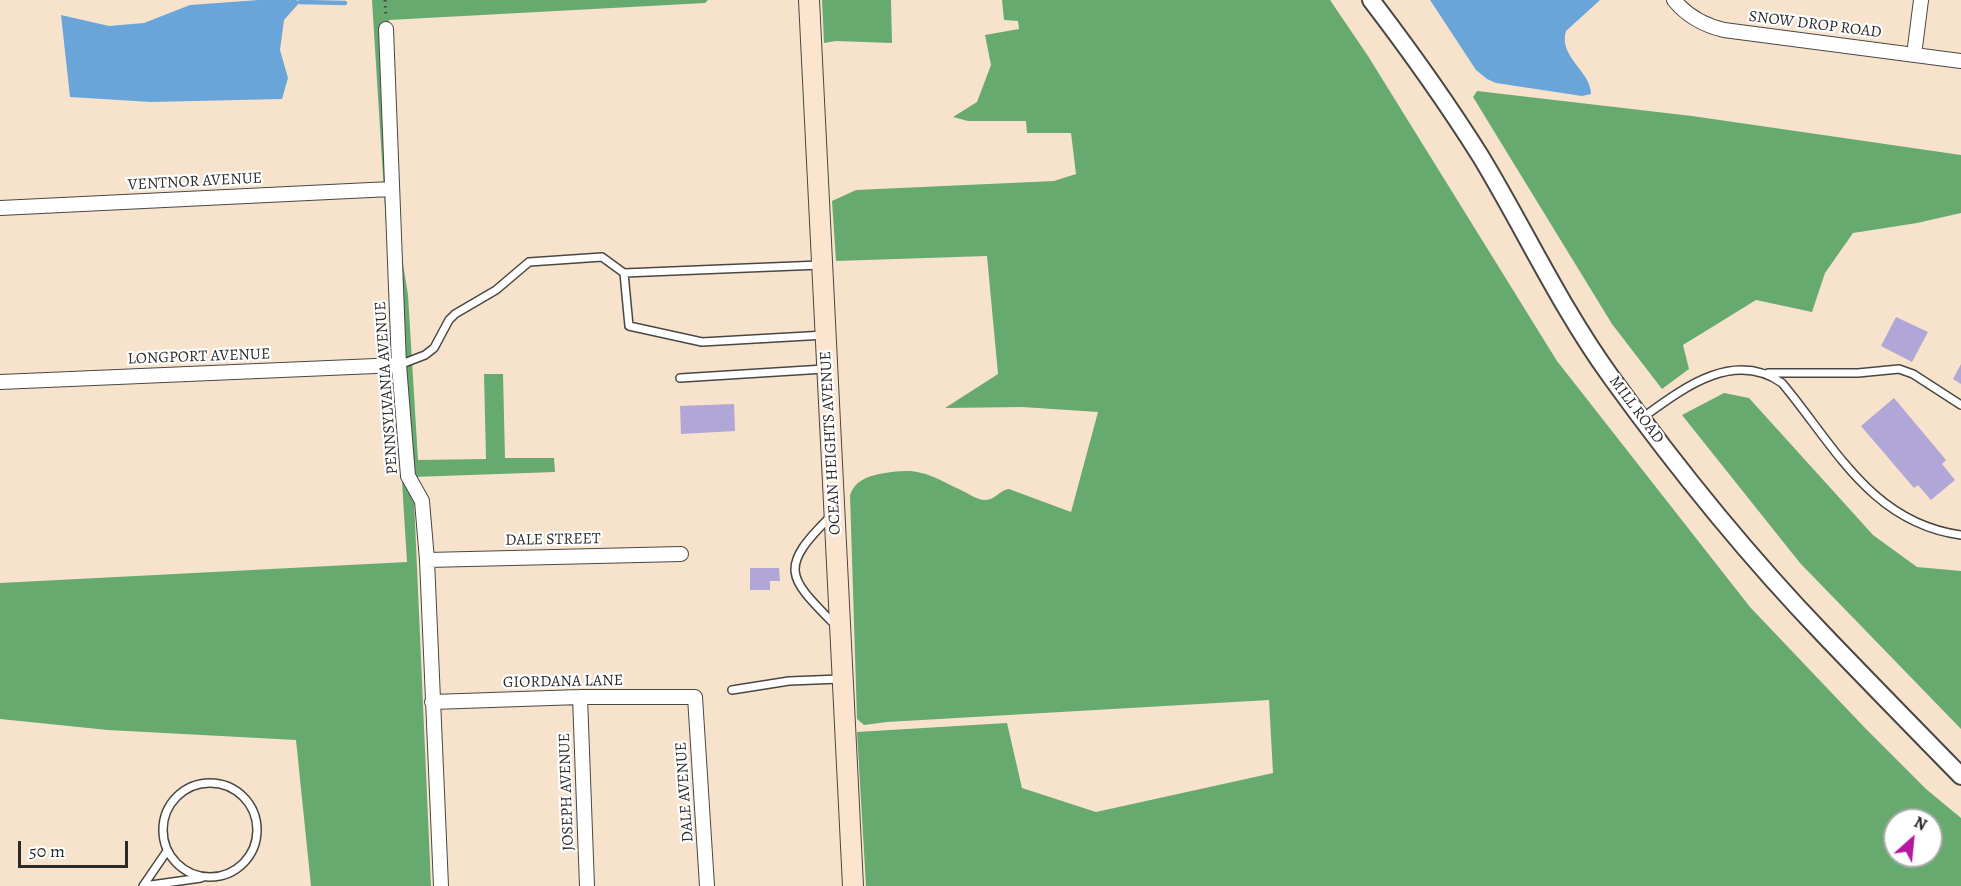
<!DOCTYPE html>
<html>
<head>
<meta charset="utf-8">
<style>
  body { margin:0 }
  #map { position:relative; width:1961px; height:886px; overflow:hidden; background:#f7e3cc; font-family:Alegreya,serif }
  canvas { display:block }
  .north { position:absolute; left:1883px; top:808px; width:60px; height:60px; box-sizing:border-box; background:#fff; border:2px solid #aaa; border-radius:50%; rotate:27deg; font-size:16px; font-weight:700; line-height:24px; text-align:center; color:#2b2b2b }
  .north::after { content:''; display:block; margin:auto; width:21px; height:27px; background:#b5179e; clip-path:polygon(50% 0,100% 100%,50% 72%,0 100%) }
  .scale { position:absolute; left:18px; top:841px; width:110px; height:27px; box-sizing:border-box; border:3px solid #2b2b2b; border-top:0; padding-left:8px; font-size:18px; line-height:21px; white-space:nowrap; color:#2b2b2b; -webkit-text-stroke:4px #fff; paint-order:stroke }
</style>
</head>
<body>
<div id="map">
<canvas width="1961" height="886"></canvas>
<div class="north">N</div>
<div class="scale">50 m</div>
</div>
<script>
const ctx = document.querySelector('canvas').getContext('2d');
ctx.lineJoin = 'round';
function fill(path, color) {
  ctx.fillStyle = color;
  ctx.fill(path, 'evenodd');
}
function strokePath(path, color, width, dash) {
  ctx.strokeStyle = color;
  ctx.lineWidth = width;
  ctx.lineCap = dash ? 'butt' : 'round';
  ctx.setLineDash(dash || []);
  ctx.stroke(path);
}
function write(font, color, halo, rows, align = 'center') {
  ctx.font = font + ' Alegreya,serif';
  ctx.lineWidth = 4.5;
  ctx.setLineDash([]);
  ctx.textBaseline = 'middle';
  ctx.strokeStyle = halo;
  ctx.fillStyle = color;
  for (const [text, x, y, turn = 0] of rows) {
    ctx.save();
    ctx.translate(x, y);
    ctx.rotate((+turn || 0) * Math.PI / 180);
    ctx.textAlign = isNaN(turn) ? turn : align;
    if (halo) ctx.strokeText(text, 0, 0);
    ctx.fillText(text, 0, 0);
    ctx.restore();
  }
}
const forest = new Path2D(`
  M372,0H708L705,3L389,20L391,189L408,295L418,460L486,459L484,374H503L505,458H554L555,472L413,477L431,886H311L296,740L108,730L0,719V583L407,562Z
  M822,0H891L892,43L836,41L824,43Z
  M1002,0H1330L1368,56L1557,361L1750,607L1866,729L1926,789L1961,818V886H866L857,732L1007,723L1022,788L1096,812L1273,773L1269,700L887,722L864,725L857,719L850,495C855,481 866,477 879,474C919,466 928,474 963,491C969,494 978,500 985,500C996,500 999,490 1009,489L1071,512L1098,412L1022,407L945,408L998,374L987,256L836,261L832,201L856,190L1054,181L1076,174L1071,133H1027L1026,121H968L953,117L977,102L991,65L985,35L1019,29L1018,21L1004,20ZM1895,820H1931V856H1895Z
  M1477,91L1692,116L1961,155V213L1917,223L1853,233L1825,273L1812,312L1756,300L1683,345L1689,369L1662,389L1612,324L1473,97Z
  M1724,393L1749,398L1873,535L1917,567L1961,571V729L1800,563L1682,415Z`);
const water = new Path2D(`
  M259,0H296L300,2L284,20L280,50L288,78L282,99L151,102L70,97L61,15L109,26L144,23L190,5Z
  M1430,0H1600L1566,31C1558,57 1591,71 1591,94L1582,96L1496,83L1487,79L1476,70Z`);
const stream = new Path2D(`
  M300,2L345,3`);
const building = new Path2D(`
  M1896,317L1928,332L1912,362L1881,346Z
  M1961,364V384L1953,379Z
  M1894,398L1946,460L1942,464L1955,480L1931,500L1918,485L1914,488L1861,426Z
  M734,404L735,431L681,434L680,406Z
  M750,568H779L780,581H770V590H750Z`);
const path = new Path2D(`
  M385,0L386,18`);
const service = new Path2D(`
  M820,265L624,273L629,326L702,342L825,335
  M399,365L425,355L434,348L449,320L455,314L496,290L529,262L602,257L624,273
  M1768,373H1858L1899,369L1913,374L1961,405
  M680,378L824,369
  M1642,418C1682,389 1733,349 1782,383C1834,445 1871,523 1961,535
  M831,516C777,569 788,577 836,626
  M732,690L789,681L840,679
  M163 830a47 47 0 1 1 94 0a47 47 0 1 1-94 0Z
  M143,886L167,851
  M144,886L201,878`);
const minor = new Path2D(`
  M1674,0C1687,16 1703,25 1724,30L1961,61
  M386,29L399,365L408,476L422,501L427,560L441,886
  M1914,55L1921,0
  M0,208L391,189
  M0,382L399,365
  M427,560L681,554
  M580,697L587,886
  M432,702L580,697H695L707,886`);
const tertiary = new Path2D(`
  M1371,0C1410,51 1447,103 1481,157C1525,230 1561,308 1611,377C1676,467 1747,555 1824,635C1869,682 1915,729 1961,776`);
const secondary = new Path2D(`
  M809,0L853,886`);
const streetNames = [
  ["SNOW DROP ROAD",1815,25,7],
  ["VENTNOR AVENUE",195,182,-3],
  ["LONGPORT AVENUE",199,357,-2],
  ["PENNSYLVANIA AVENUE",387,388,-94],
  ["MILL ROAD",1636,410,53],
  ["OCEAN HEIGHTS AVENUE",831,443,-93],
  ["DALE STREET",553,540,-1],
  ["GIORDANA LANE",563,682,-1],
  ["JOSEPH AVENUE",567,792,-92],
  ["DALE AVENUE",685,792,-94]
];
fill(forest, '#67aa6f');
fill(water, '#6aa5da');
strokePath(stream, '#6aa5da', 4.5);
fill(building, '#b0a6d7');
strokePath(service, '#4a4743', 10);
strokePath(minor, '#4a4743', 16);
strokePath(tertiary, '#4a4743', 20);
strokePath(secondary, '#4a4743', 22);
strokePath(path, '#4a4743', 3, [1.5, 4.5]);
strokePath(service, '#fff', 7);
strokePath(minor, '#fff', 14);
strokePath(tertiary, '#fff', 16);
strokePath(secondary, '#fbe5cf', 20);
write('16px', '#2b2b2b', '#fff', streetNames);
</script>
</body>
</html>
